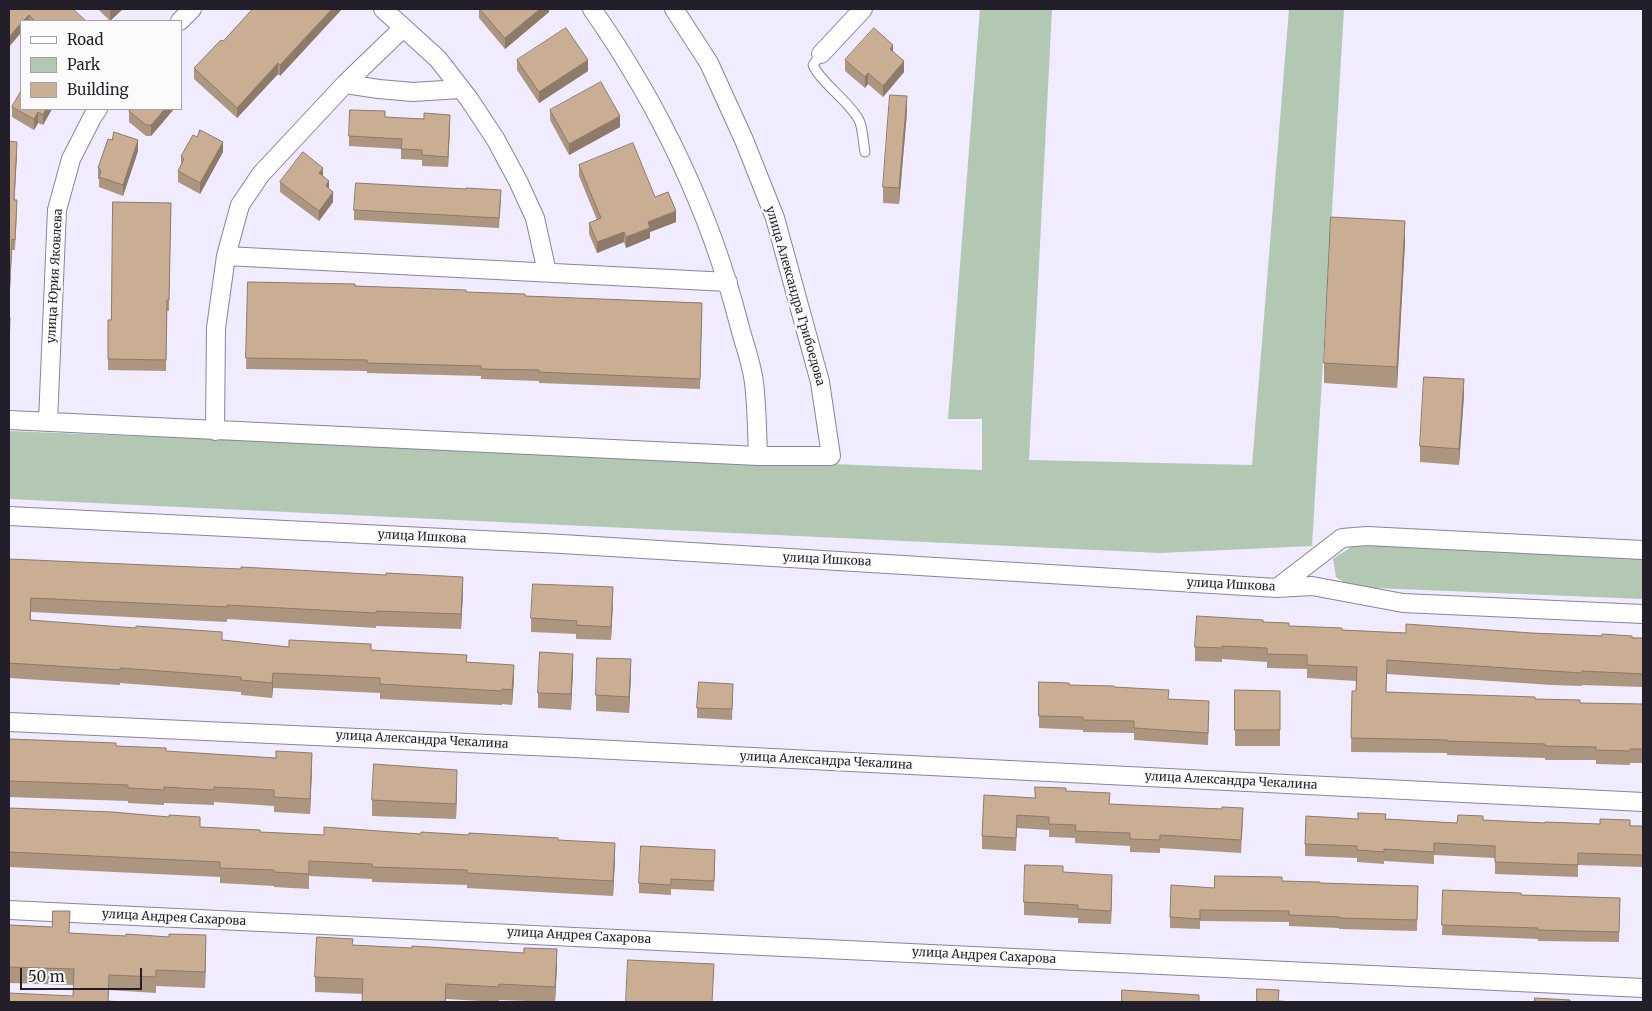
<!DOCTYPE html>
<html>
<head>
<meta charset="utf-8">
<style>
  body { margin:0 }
  #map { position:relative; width:1652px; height:1011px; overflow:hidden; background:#f0ebfe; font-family:Merriweather,serif }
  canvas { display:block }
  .frame { position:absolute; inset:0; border:10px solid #221f2b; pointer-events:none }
  .legend { position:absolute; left:20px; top:20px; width:162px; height:90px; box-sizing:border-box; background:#fbfbfb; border:1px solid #a4a3a8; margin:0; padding:6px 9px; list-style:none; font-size:15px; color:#221f2b }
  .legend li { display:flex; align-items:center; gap:10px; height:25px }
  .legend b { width:25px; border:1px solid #a4a3a8 }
  .scale { position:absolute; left:20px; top:968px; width:122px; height:22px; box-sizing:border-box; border:2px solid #221f2b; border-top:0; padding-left:6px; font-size:15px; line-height:18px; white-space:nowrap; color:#221f2b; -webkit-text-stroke:4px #fbfbfb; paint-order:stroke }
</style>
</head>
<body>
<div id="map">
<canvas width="1652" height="1011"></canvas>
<div class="frame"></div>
<ul class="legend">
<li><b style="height:6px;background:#fff"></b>Road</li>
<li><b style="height:14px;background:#b3c8b3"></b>Park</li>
<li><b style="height:14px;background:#c9ae94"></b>Building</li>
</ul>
<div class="scale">50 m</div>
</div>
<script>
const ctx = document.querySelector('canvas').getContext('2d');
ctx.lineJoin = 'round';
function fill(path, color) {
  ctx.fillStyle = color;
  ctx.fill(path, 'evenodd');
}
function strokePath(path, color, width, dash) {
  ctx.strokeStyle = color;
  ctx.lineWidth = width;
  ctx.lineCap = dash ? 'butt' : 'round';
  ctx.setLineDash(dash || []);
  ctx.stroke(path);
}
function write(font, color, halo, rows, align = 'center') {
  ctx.font = font + ' Merriweather,serif';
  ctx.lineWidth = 5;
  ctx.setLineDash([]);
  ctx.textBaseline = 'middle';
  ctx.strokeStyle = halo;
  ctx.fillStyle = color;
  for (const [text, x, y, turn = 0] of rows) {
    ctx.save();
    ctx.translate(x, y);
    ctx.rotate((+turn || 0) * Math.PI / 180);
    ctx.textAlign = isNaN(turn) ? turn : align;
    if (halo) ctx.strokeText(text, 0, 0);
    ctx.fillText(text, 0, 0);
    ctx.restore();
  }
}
const green = new Path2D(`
  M980,9H1052L1029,460L1252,465L1289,9H1344L1312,546L1160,553L9,499V431L982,470V419H948Z
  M1400,544L1643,554V599L1351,587L1336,577L1333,559L1354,545Z`);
const service = new Path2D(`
  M821,54L813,65C821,83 849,101 859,120C863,128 863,142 865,152`);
const minor = new Path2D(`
  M383,9L438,59L469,99L496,140L518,181L535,218L547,272
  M592,9C659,105 710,211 739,324C744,344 752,364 754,383C757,407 757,432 758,456
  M180,21L192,9
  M821,54L863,9
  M345,84L379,89L413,92L460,89
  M226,256L728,282
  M9,420L758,456H831L820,382L775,218L744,140L709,63L674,9
  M48,421L57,210L71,159L93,116L98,109
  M215,431L216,328L226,256L240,205L261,174L345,84L403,28
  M9,516L562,544L1277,588L1312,586L1403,603L1643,614
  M1277,588L1342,538L1367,536L1643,550
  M9,722L554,747L1643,802
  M9,910L1643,988`);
const wall = new Path2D(`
  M9,9L86,21H21Z
  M98,9H123L110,21Z
  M342,9L280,76L278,74L237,118L194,79V68L223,41Z
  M479,9H549V12L505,49L479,18Z
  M893,52L904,72L883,97L868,84L865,88L845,71V60Z
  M517,60L588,71L539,103L517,70Z
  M12,107L52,109L43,125L38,123L34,130L12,117Z
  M131,109H174L151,136H146L129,122V111Z
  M550,110L620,127L569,155L550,120Z
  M907,112L899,204L883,203V187Z
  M385,117L450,125L448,167L422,166V160L401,159V149L349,146V136Z
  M9,141L17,152L14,200L17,210L15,250H12Z
  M138,151L123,196L99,187V179H98V168Z
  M223,152L200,194L178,182V171L181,165V156Z
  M579,165L655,197L676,222L650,232V238L626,248L624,242L597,253L589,234V223L597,220L579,176Z
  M323,176L333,202L319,221L280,192V182Z
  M501,200L499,228L354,220V210Z
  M171,203L169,311H167L166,371L108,370V320H111Z
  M1405,242L1397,388L1324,383V363Z
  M248,282L355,286L525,296L702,303L700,389L539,383V381L481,379V376L367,373V371L246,369Z
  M1464,395L1459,465L1420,462V446Z
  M9,559L463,591L461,629L376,626V628L227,619V622L31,612V620L289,647L371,650L467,662L514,679L512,705L502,704V705L380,699V693L273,688L272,698L241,695V692L120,683V685L9,678Z
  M613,601L611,640L576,639V634L531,632V618Z
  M1263,622L1289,626L1342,630L1406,633H1532L1643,638V687L1582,685V686L1552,685L1387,674L1386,692L1535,699L1580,703L1643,704V763H1630V765L1596,764V760H1545V758L1447,755V753L1351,752L1352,691H1356V681L1307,678V669L1267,668V662L1222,659V662L1195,661V647Z
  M573,669L571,710L538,708V693Z
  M631,675L629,713L596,711V695Z
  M1039,682L1069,685L1114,687L1169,699L1209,713L1208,745L1134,740V733L1083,732V730L1039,728Z
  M1235,690L1280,691V746H1235Z
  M733,694L732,720L697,718V708Z
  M9,739L116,746L312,768L310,814L274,812V806L214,802V805L164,803V805L128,803V801L9,797Z
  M457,786L456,819L372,816V800Z
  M1066,791L1110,804L1243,821L1241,853L1160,848V853L1130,852V846L1075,843V838L1049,837V830L1017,828L1016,851L982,849V836L1035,798Z
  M9,808L200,827L260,832L324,835L421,834L558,840L615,858L613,896L467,888V885L372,882V879L309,876V889L274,887V886L220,883V877L9,867Z
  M1386,819L1457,823L1483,820L1545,823L1643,826V867L1578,865V877L1495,874V858L1434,855V864L1384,861V864L1357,862V858L1305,856V844Z
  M715,861L714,891L671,889V895L639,893V883Z
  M1063,872L1112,888L1111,924L1078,923V918L1024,915V902Z
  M1282,881L1320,883L1418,886L1417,931L1339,929V928L1289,926V922L1200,921V929L1170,928V917L1214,888Z
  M1443,890L1521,895L1620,898L1619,942L1538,941V939L1442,935Z
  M9,925L52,927L69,933L206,951L205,988L156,986V993L109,990L108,1001L9,1002L73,996L74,985L9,983Z
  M353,945L557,964L555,1002L499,1000V1002L446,999V1002H362L363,994L315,992V977Z`);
const shadedWall = new Path2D(`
  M112,9H123L110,21V10Z
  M332,9H342L280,76V65Z
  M540,9H549V12L505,49V38Z
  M29,15V21H23Z
  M21,23V33L9,47V37Z
  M893,45V55L890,49Z
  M588,60V71L539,103V92Z
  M904,61V72L883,97V86Z
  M278,63V74L237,118V108Z
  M868,73V84L865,88V77Z
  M907,96V112L899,204V188Z
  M46,109H52L43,125V115Z
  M165,109H174L151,136V125Z
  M38,112V123L34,130V119Z
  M450,115V125L448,167V157Z
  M620,116V127L569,155V144Z
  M138,140V151L123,196V185Z
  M17,142V152L14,210V200Z
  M223,142V152L200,194V183Z
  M323,168V178L319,173Z
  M329,181V192L326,186Z
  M333,192V202L319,221V211Z
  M676,211V222L650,232V238L626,248V237L648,222Z
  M1405,221V242L1397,388V367Z
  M624,232V242L597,253V242Z
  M12,239V250L9,310V299Z
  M1464,379V395L1459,465V449Z
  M463,577V591L461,629V614Z
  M613,587V601L611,640V627Z
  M573,654V669L571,710V694Z
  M631,659V675L629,713V697Z
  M514,665V679L512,705V690Z
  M273,673V688L272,698V683Z
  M312,753V768L310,814V799Z
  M457,770V786L456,819V804Z
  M615,843V858L613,896V881Z
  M1112,875V888L1111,924V911Z
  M206,935V951L205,988V972Z
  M557,949V964L555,1002V987Z`);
const building = new Path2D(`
  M9,9H73L86,21H35L29,15L23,21H21V23L9,37Z
  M253,9H332L280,65L278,63L237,108L194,68L221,40L223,41Z
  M480,9H540L505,38Z
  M566,28L588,60L539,92L517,60Z
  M874,28L893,45L890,49L904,61L883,86L868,73L865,77L845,60Z
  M601,82L620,116L569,144L550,110Z
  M21,91V109H46L43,115L38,112L34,119L12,107Z
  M890,95L907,96L899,188L883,187Z
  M132,109H165L151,125H146L129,111Z
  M350,110L385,111V117L424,119V113L450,115L448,157L422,155V150L401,149L402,139L349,136Z
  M200,130L223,142L200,183L178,171L184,159L181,156L193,135L197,137Z
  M114,132L138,140L123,185L99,177L101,170L98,168L108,139L112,140Z
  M9,141L17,142L14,200H17L15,240L12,239L9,299Z
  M633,143L655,197L668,192L676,211L648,222L650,228L626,237L624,232L597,242L589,223L601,218L579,165Z
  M303,152L323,168L319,173L329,181L326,186L333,192L319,211L280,182Z
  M356,183L466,189V188L501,190L499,218L354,210Z
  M113,202L171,203L169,300H167L166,360L108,359V320H111Z
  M1331,217L1405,221L1397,367L1324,363Z
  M248,282L355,284V286L466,290V292L525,294V296L702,303L700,379L539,372V370L481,369V366L367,363V360L246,358Z
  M9,317H10L9,351Z
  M1424,377L1464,379L1459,449L1420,446Z
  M9,559L241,569V567L386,575V573L463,577L461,614L376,611V613L227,605V607L31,598L30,620L136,628V626L222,632V640L289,647V640L371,644V650L467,655L466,662L514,665L512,690L502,689V691L380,684V678L273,673L272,683L241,680V677L120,668V670L9,663Z
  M533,584L613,587L611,627L576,625L577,621L531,618Z
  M1197,616L1263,620V622L1289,623V626L1342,628V630L1406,633V624L1532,633L1602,636V634L1632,636V638H1643V674L1582,671V673L1387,660L1386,692L1535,697V699L1580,700V703L1643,704V749H1630V751L1596,750V747L1545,746V744L1447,741V740L1351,738L1352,691H1356L1357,667L1307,665V655L1267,654V648L1222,646V648L1195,647Z
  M540,652L573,654L571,694L538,693Z
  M597,658L631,659L629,697L596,695Z
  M699,682L733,684L732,709L697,708Z
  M1039,682L1069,683V685L1114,686V687L1169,690L1168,699L1209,701L1208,733L1134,728V721L1083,720V717L1039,716Z
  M1235,690L1280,691V730H1235Z
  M9,739L116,743V746L166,748V751L276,758V751L312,753L310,799L274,797V790L214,787V790L164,787V790L128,788V785L9,781Z
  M374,764L457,770L456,804L372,800Z
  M1035,787L1066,788V791L1110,793L1109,804L1222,809V807L1243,808L1241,840L1160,835V840L1130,839V833L1075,831L1076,825L1049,824V817L1017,815L1016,838L982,836L984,795L1035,798Z
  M9,808L113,812L169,817V815L200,817V827L260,830V832L324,835V827L421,834V832L469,835V833L504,835L558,838V840L615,843L613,881L467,873V870L372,867V864L309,861V874L274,872V870L220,868V862L9,852Z
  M1358,813L1386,814L1385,819L1457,823L1458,815L1483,816V820L1545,823V822L1600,824V819L1630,820V826H1643V855L1578,853V865L1495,862V846L1434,843V852L1384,849V852L1357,850V846L1305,844L1306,816L1358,819Z
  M641,846L715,850L714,881L671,879V885L639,883Z
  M1025,865L1063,866V872L1112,875L1111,911L1078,909V905L1024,902Z
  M1215,876L1282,877V881L1320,882V883L1418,886L1417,920L1339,918L1340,917L1289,915V911L1200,910V919L1170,917L1171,885L1214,888Z
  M1443,890L1521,893V895L1620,898L1619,932L1538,930V928L1442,925Z
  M53,911H70L69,933L126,936V934L169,937V934L206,935L205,972L156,970V977L109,975L108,1001L122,1002H9V993L73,996L74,969L9,967V925L52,927Z
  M317,937L353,939L352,945L412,948V946L524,953V948L557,949L555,987L499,984V987L446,984L445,1002H362L363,979L315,977Z
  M628,960L714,964L712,1002H626Z
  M1257,989L1279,990L1278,1001L1296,1002H1257Z
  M1122,990L1199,995V1002H1122Z
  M1535,998L1570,1000V1002H1535Z`);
const streetNames = [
  ["улица Юрия Яковлева",55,276,-87],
  ["улица Александра Грибоедова",795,296,74],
  ["улица Ишкова",422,537,3],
  ["улица Ишкова",827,560,3],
  ["улица Ишкова",1231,585,3],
  ["улица Александра Чекалина",422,740,3],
  ["улица Александра Чекалина",826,761,3],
  ["улица Александра Чекалина",1231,781,3],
  ["улица Андрея Сахарова",174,918,3],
  ["улица Андрея Сахарова",579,936,3],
  ["улица Андрея Сахарова",984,956,3]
];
fill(green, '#b3c8b3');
strokePath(service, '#8a82a0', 11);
strokePath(minor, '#8a82a0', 20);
strokePath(service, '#fff', 9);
strokePath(minor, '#fff', 18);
fill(wall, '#ad967f');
fill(shadedWall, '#8d7a68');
fill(building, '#c9ae94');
strokePath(building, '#8d7a68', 1);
write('12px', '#221f2b', '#fbfbfb', streetNames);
</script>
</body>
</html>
